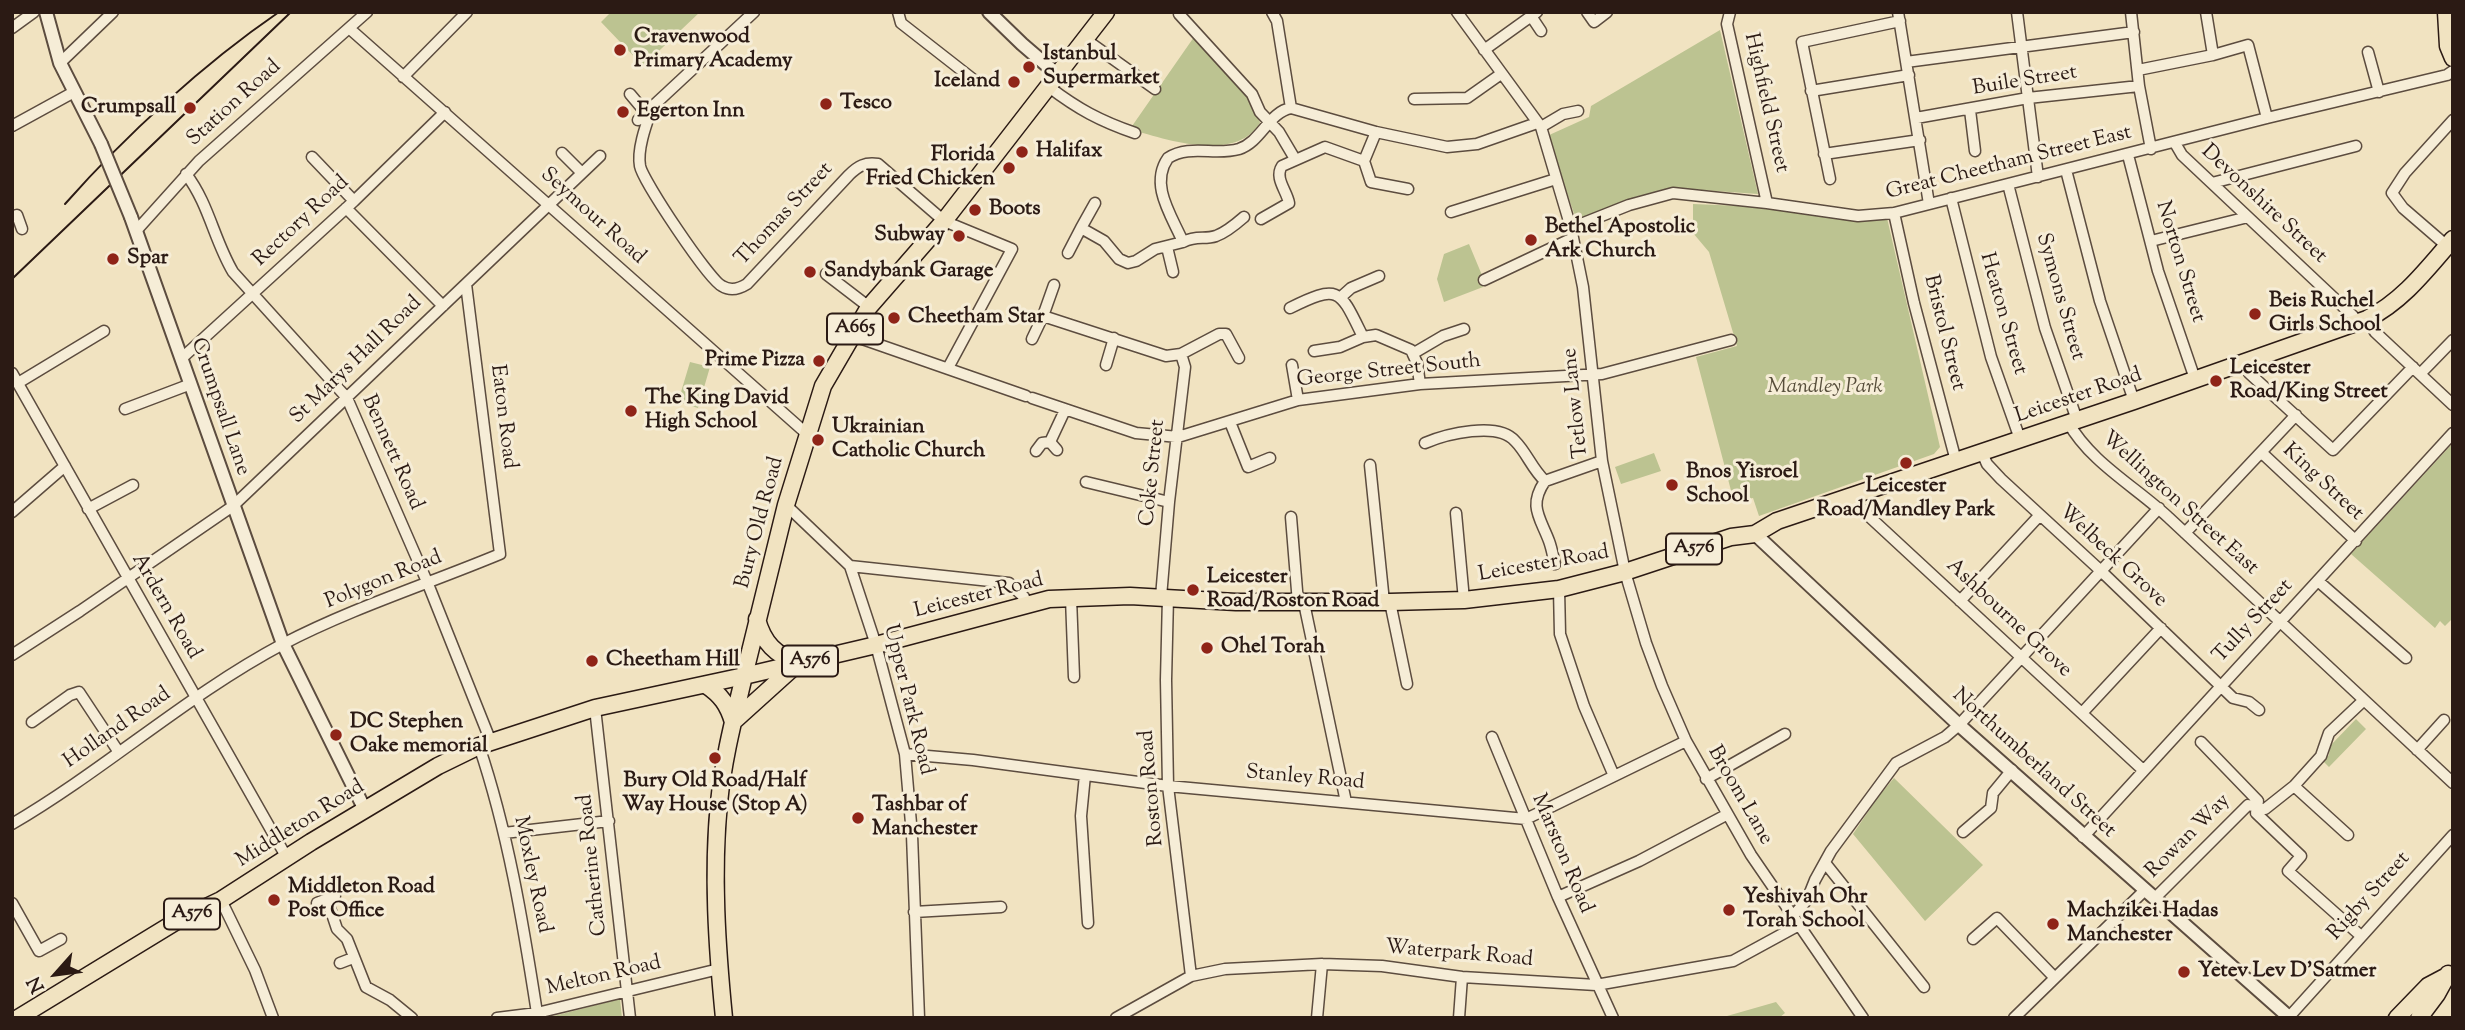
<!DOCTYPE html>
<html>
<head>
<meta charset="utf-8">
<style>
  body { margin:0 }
  #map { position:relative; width:2465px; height:1030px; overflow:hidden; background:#f1e3c1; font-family:"Sorts Mill Goudy",serif }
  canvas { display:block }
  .frame { position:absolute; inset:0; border:14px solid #2b1a14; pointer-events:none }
  .north { position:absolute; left:21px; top:939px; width:70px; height:70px; -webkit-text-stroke:5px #f6edd7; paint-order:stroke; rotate:242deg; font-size:19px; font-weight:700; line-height:28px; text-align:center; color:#2b1a14 }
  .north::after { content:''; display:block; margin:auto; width:24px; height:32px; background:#2b1a14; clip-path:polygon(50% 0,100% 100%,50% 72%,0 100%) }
</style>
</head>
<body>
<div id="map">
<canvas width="2465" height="1030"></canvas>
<div class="frame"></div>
<div class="north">N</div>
</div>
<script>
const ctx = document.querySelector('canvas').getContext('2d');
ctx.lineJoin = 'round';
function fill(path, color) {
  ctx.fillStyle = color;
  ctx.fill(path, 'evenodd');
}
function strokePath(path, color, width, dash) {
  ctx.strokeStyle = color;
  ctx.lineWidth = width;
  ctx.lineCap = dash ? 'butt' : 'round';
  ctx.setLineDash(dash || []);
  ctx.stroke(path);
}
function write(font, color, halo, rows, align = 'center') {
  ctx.font = font + ' "Sorts Mill Goudy",serif';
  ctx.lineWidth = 6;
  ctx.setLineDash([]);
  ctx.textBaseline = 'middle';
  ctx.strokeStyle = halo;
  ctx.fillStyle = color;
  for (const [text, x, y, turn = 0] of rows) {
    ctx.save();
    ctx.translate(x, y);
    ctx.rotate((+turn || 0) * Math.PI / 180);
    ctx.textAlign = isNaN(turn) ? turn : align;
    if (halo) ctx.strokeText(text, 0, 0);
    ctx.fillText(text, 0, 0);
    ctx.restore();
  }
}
const green = new Path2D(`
  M611,12H700L643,66L601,22Z
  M1720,30L1758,194L1673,188L1635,197L1577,222L1547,136L1589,117L1591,106Z
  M1194,37C1215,61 1254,92 1260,123C1235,163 1167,140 1130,129Z
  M1693,204L1765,207L1832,218H1887L1940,447L1934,454L1759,516L1753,498L1734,502L1696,357L1737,346L1709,252L1693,233Z
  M1469,244L1484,280L1483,287L1444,302L1437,279L1444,254Z
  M690,362L710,367L698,408L678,402Z
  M2453,443V618L2445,626L2440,621L2435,628L2351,554Z
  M1654,453L1661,471L1621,484L1615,467Z
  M2356,719L2366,729L2329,767L2323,761L2329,755L2330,746Z
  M1894,778L1983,865L1925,921L1853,834L1878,797Z
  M620,999L622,1018H546Z
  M1776,1002L1785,1013L1779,1018H1720Z`);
const minor = new Path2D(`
  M898,12L901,23L974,80
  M1272,12L1277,21L1291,108
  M1457,12L1541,127L1571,228L1583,287L1602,461L1625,572L1646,643L1662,686L1686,741L1751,855L1863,1018
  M1587,12L1594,22L1607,12
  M1730,12L1727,24L1767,203
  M1898,12L1929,204
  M2017,12L2038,177
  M2131,12L2139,86L2151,149
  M2206,12L2213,55
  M1179,14L1252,94L1260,112L1279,132L1295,159
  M1531,16L1541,31
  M12,28L34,12
  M350,29L807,434
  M1085,39L1155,89
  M1484,50L1537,12
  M2368,52L2379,92
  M1906,62L2134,32
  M60,63L113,12
  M2138,70L2213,55L2248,45L2267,118
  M403,77L467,12
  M1049,87C1078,109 1100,121 1135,133
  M1811,91L1909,75
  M630,94L646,113
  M1414,99L1467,98L1501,74
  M652,108C646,125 637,149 640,166C643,181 709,280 722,286C730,291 739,289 747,284L849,175C858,166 865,162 878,164L944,221L1012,249L948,368
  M1970,110L1975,151
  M1916,118L2028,98L2139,86
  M638,120L754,12
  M12,126L74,92
  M1541,127L1563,114L1578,111
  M2175,143L2182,155L2353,316L2355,323
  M562,153L582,173
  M1824,154L1920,140
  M2128,155L2158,271L2195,379
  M312,157L354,201
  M1364,161L1376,132
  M2066,170L2100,301L2134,401
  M186,174C209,204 214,240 233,272L347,398L428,584L491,742
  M1830,179L1802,42L1900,21
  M2212,183L2356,146
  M2008,184L2045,328L2077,420
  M1951,198L1991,357L2020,439
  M346,208L443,306
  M1451,212L1556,179
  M1894,213L1914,303L1956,461
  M12,217L17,215L22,229
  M1244,217C1236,224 1227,232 1216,236C1204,240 1197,235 1183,242C1172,216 1149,185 1168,158C1190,144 1215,156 1239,149C1261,142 1269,112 1291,108L1376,132L1447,147L1477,144L1537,123
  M1261,219L1289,203C1287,191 1274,178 1282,166L1325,147L1364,161L1371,182L1408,189
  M1081,228L1095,203
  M1571,228L1629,205L1673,193L1767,203L1858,216L1894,213L2267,118L2447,75L2453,71
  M136,231L199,161L367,12
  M2151,241L2248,217
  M2447,246L2403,208L2392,193L2405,173L2453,120
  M1167,247L1173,272
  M1068,253L1081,228L1104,241L1119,259L1128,263L1136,261L1155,249L1183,242
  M826,274L869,307
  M1484,280L1573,238
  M1054,285L1043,316L1166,356L1181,354L1219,334H1226L1239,358
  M1341,297L1351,288L1379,276
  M1290,308C1340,283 1340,290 1363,337L1376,335L1411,350L1417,363L1420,384
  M2367,319L2375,332L2453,405
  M851,335L1026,396
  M1032,339L1043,316
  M1314,351L1340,347L1363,337
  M1414,353L1443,336L1464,329
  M182,358L354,201L445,112
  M2243,363L2249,373L2333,450L2413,367
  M1106,365L1114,338
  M1292,365L1298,400
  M12,373L287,858
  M2420,374L2453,340
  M18,383L104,331
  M1032,398L1136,433L1178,437L1298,400L1420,384L1602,374L1731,340
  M125,409L191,384
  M1230,422L1248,467L1270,458
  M2068,422C2090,462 2136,487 2168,517C2263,606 2358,695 2453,783
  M1050,442L1057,450
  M1425,443C1446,434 1498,421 1515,441C1527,453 1532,469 1545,481L1602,461
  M1036,451L1042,443L1050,442L1065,410
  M1982,453L1987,464L2001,479L2101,571L2233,698L2249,702L2259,710
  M2262,453L2356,541
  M1370,465L1384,602
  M1545,481C1528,506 1540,517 1549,541C1552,549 1553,557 1555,564
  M1086,482L1169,502
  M1847,496L2143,770
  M786,505L850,566L876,645L905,754L912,835L919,1018
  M88,509L133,485
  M12,512L65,466
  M1456,513L1464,600
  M1291,517L1298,603
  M2185,533L2296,415
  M850,566L1009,583L1024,597L1025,605
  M2318,581L2406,658
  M1559,589L1560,634L1584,706L1614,776
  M1161,597L1169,502L1185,367L1181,354
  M1168,597L1166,680L1168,786L1191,976
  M1071,598L1074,677
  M1960,601L2039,516
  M1390,602L1407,684
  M1304,603L1346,802
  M12,655L80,611L233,506L600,156
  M595,708L630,1018
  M2082,713L2161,628
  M32,722L70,695L79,692L118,751
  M1492,737L1558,897L1613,1018
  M2201,742L2258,801L2256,813L2301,856L2288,871L2361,936
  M479,746C508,832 523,923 537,1013
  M2417,750L2444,720
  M905,754L973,760L1168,786L1526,819L1686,741
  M1085,775L1081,816L1088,923
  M1706,779L1785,734
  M2294,786L2321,756L2329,733L2364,700
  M12,824C106,769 187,695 283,644C352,608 428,584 500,554L466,284
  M1963,832L1991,808L1993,793L2012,770
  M504,833L609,821
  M2083,837L2453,433
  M1826,864L1924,987
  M1558,897L1639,861L1726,815
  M2155,898L2248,805L2265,809L2294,786L2348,835
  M327,899L337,929L347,939L366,987L390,1000L412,1018
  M221,900L255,970L273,1018
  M12,903L39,951L61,939
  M317,903L335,896
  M914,912L1001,907
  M1793,916L1807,900L1815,880L1831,851L1896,763L1945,737L1959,725L2159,508
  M1973,939L1997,918L2055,978
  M340,963L353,958
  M2289,1017L2453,835
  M497,1018L537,1013L719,969
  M1116,1018L1191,976L1225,969L1322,964L1382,966L1462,977L1596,985L1733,961L1799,925
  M1317,1018L1322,964
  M1459,1018L1462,977
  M2014,1018L2145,890`);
const tertiary = new Path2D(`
  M46,12L60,63L101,144
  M989,12L1022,44L1058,75
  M131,217L283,644L365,810
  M1755,534L1959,725L2290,1018`);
const primary = new Path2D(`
  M706,685C721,695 728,705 733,722
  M734,721L796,665
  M724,1018C717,947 712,874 719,803C723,760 734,718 744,676L876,645L1049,599L1130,596L1236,602H1390L1464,600L1559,589L1625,572L1731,537L1755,534L1777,521L2134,401L2367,319C2403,301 2427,269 2453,239`);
const trunk = new Path2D(`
  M2446,12L2448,46L2453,58
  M757,619C763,643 776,655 798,663
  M18,1018L177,921L221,900L311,842L438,766L479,746L595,708L744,676L786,505L823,386L869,307L944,221L1106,12
  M2397,1018L2428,986L2445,977
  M2419,1018L2437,994L2448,974`);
const tram = new Path2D(`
  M65,204C126,135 203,64 279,12
  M12,279L291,12`);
const tertiaryBridge = new Path2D(`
  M101,144L131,217`);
const markers = [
  [620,50,7,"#8f2418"],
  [1029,67,7,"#8f2418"],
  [1014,82,7,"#8f2418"],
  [826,104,7,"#8f2418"],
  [190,108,7,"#8f2418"],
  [623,112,7,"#8f2418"],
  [1022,152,7,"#8f2418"],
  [1009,168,7,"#8f2418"],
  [975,210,7,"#8f2418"],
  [959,236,7,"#8f2418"],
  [1531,240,7,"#8f2418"],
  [113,259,7,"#8f2418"],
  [810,272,7,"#8f2418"],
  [2255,314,7,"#8f2418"],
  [894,318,7,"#8f2418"],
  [819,361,7,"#8f2418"],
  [2216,381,7,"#8f2418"],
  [631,411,7,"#8f2418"],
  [818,440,7,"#8f2418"],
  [1906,463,7,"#8f2418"],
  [1672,485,7,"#8f2418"],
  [1193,590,7,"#8f2418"],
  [1207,648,7,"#8f2418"],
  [592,661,7,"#8f2418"],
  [336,735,7,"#8f2418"],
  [715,758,7,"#8f2418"],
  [858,818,7,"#8f2418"],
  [274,900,7,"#8f2418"],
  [1729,910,7,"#8f2418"],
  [2053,924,7,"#8f2418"],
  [2184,972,7,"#8f2418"]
];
const shields = [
  [855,329,56],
  [1694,549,56],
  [810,661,56],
  [192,914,56]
];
const shieldNames = [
  ["A665",855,329],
  ["A576",1694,549],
  ["A576",810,661],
  ["A576",192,914]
];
const poiNames = [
  ["Cravenwood",634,38],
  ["Primary Academy",634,62],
  ["Istanbul",1043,55],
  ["Supermarket",1043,79],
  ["Iceland",1000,82,"right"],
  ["Tesco",840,104],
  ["Crumpsall",176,108,"right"],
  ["Egerton Inn",637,112],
  ["Halifax",1036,152],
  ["Florida",995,156,"right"],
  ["Fried Chicken",995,180,"right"],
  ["Boots",989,210],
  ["Bethel Apostolic",1545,228],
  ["Ark Church",1545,252],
  ["Subway",945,236,"right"],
  ["Spar",127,259],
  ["Sandybank Garage",824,272],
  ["Beis Ruchel",2269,302],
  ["Girls School",2269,326],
  ["Cheetham Star",908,318],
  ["Prime Pizza",805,361,"right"],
  ["Leicester",2230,369],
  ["Road/King Street",2230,393],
  ["The King David",645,399],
  ["High School",645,423],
  ["Ukrainian",832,428],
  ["Catholic Church",832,452],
  ["Bnos Yisroel",1686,473],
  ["School",1686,497],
  ["Leicester",1906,487,"center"],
  ["Road/Mandley Park",1906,511,"center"],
  ["Leicester",1207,578],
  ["Road/Roston Road",1207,602],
  ["Ohel Torah",1221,648],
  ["Cheetham Hill",606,661],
  ["DC Stephen",350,723],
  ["Oake memorial",350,747],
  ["Bury Old Road/Half",715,782,"center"],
  ["Way House (Stop A)",715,806,"center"],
  ["Tashbar of",872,806],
  ["Manchester",872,830],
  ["Middleton Road",288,888],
  ["Post Office",288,912],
  ["Yeshivah Ohr",1743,898],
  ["Torah School",1743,922],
  ["Machzikei Hadas",2067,912],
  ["Manchester",2067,936],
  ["Yetev Lev D'Satmer",2198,972]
];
const streetNames = [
  ["Buile Street",2025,82,-9],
  ["Highfield Street",1765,103,77],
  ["Station Road",235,104,-42],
  ["Great Cheetham Street East",2009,164,-14],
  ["Devonshire Street",2263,205,43],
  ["Thomas Street",785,215,-47],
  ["Seymour Road",592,217,42],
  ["Rectory Road",302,222,-43],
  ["Norton Street",2179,262,73],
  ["Symons Street",2059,297,74],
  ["Heaton Street",2002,314,74],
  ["Bristol Street",1943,333,76],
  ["St Marys Hall Road",357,361,-44],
  ["George Street South",1389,372,-6],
  ["Leicester Road",2079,397,-19],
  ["Tetlow Lane",1577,403,-96],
  ["Crumpsall Lane",219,407,71],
  ["Eaton Road",502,417,83],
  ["Bennett Road",391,453,66],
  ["Coke Street",1154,473,-84],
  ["King Street",2322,483,43],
  ["Wellington Street East",2179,504,42],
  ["Bury Old Road",761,523,-75],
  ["Welbeck Grove",2112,557,43],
  ["Leicester Road",1544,565,-10],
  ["Polygon Road",384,581,-22],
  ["Leicester Road",979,597,-14],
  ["Ardern Road",165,607,60],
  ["Ashbourne Grove",2008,619,43],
  ["Tully Street",2254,622,-47],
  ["Upper Park Road",907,700,76],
  ["Holland Road",118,729,-35],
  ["Northumberland Street",2033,764,42],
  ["Stanley Road",1305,779,5],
  ["Roston Road",1153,788,-95],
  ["Broom Lane",1739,796,60],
  ["Middleton Road",301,825,-32],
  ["Rowan Way",2189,837,-45],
  ["Marston Road",1561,854,67],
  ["Catherine Road",594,865,-96],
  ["Moxley Road",531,875,78],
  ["Rigby Street",2370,897,-48],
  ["Waterpark Road",1459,955,5],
  ["Melton Road",604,977,-13]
];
const parkNames = [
  ["Mandley Park",1825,388]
];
fill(green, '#bcc391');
strokePath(minor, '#5c4c3f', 13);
strokePath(tertiary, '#5c4c3f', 16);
strokePath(primary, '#2b1a14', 19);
strokePath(trunk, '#2b1a14', 19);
strokePath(minor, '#f6edd7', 10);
strokePath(tertiary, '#f6edd7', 12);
strokePath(primary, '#f1e3c1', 16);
strokePath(trunk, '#f1e3c1', 16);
strokePath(tram, '#2b1a14', 2);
strokePath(tertiaryBridge, '#5c4c3f', 16, []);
strokePath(tertiaryBridge, '#f6edd7', 12);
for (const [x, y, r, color] of markers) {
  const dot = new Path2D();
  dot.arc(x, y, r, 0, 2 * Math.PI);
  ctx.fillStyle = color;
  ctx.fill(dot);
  strokePath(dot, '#f6edd7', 2.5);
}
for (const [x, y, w] of shields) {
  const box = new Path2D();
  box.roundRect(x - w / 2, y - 15.5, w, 31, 5);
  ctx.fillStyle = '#f6edd7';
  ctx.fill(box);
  strokePath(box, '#2b1a14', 2);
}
write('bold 19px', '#2b1a14', null, shieldNames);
write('bold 21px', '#2b1a14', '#f6edd7', poiNames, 'left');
write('21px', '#2b1a14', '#f6edd7', streetNames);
write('italic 21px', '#564d3a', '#f6edd7', parkNames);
</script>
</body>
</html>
